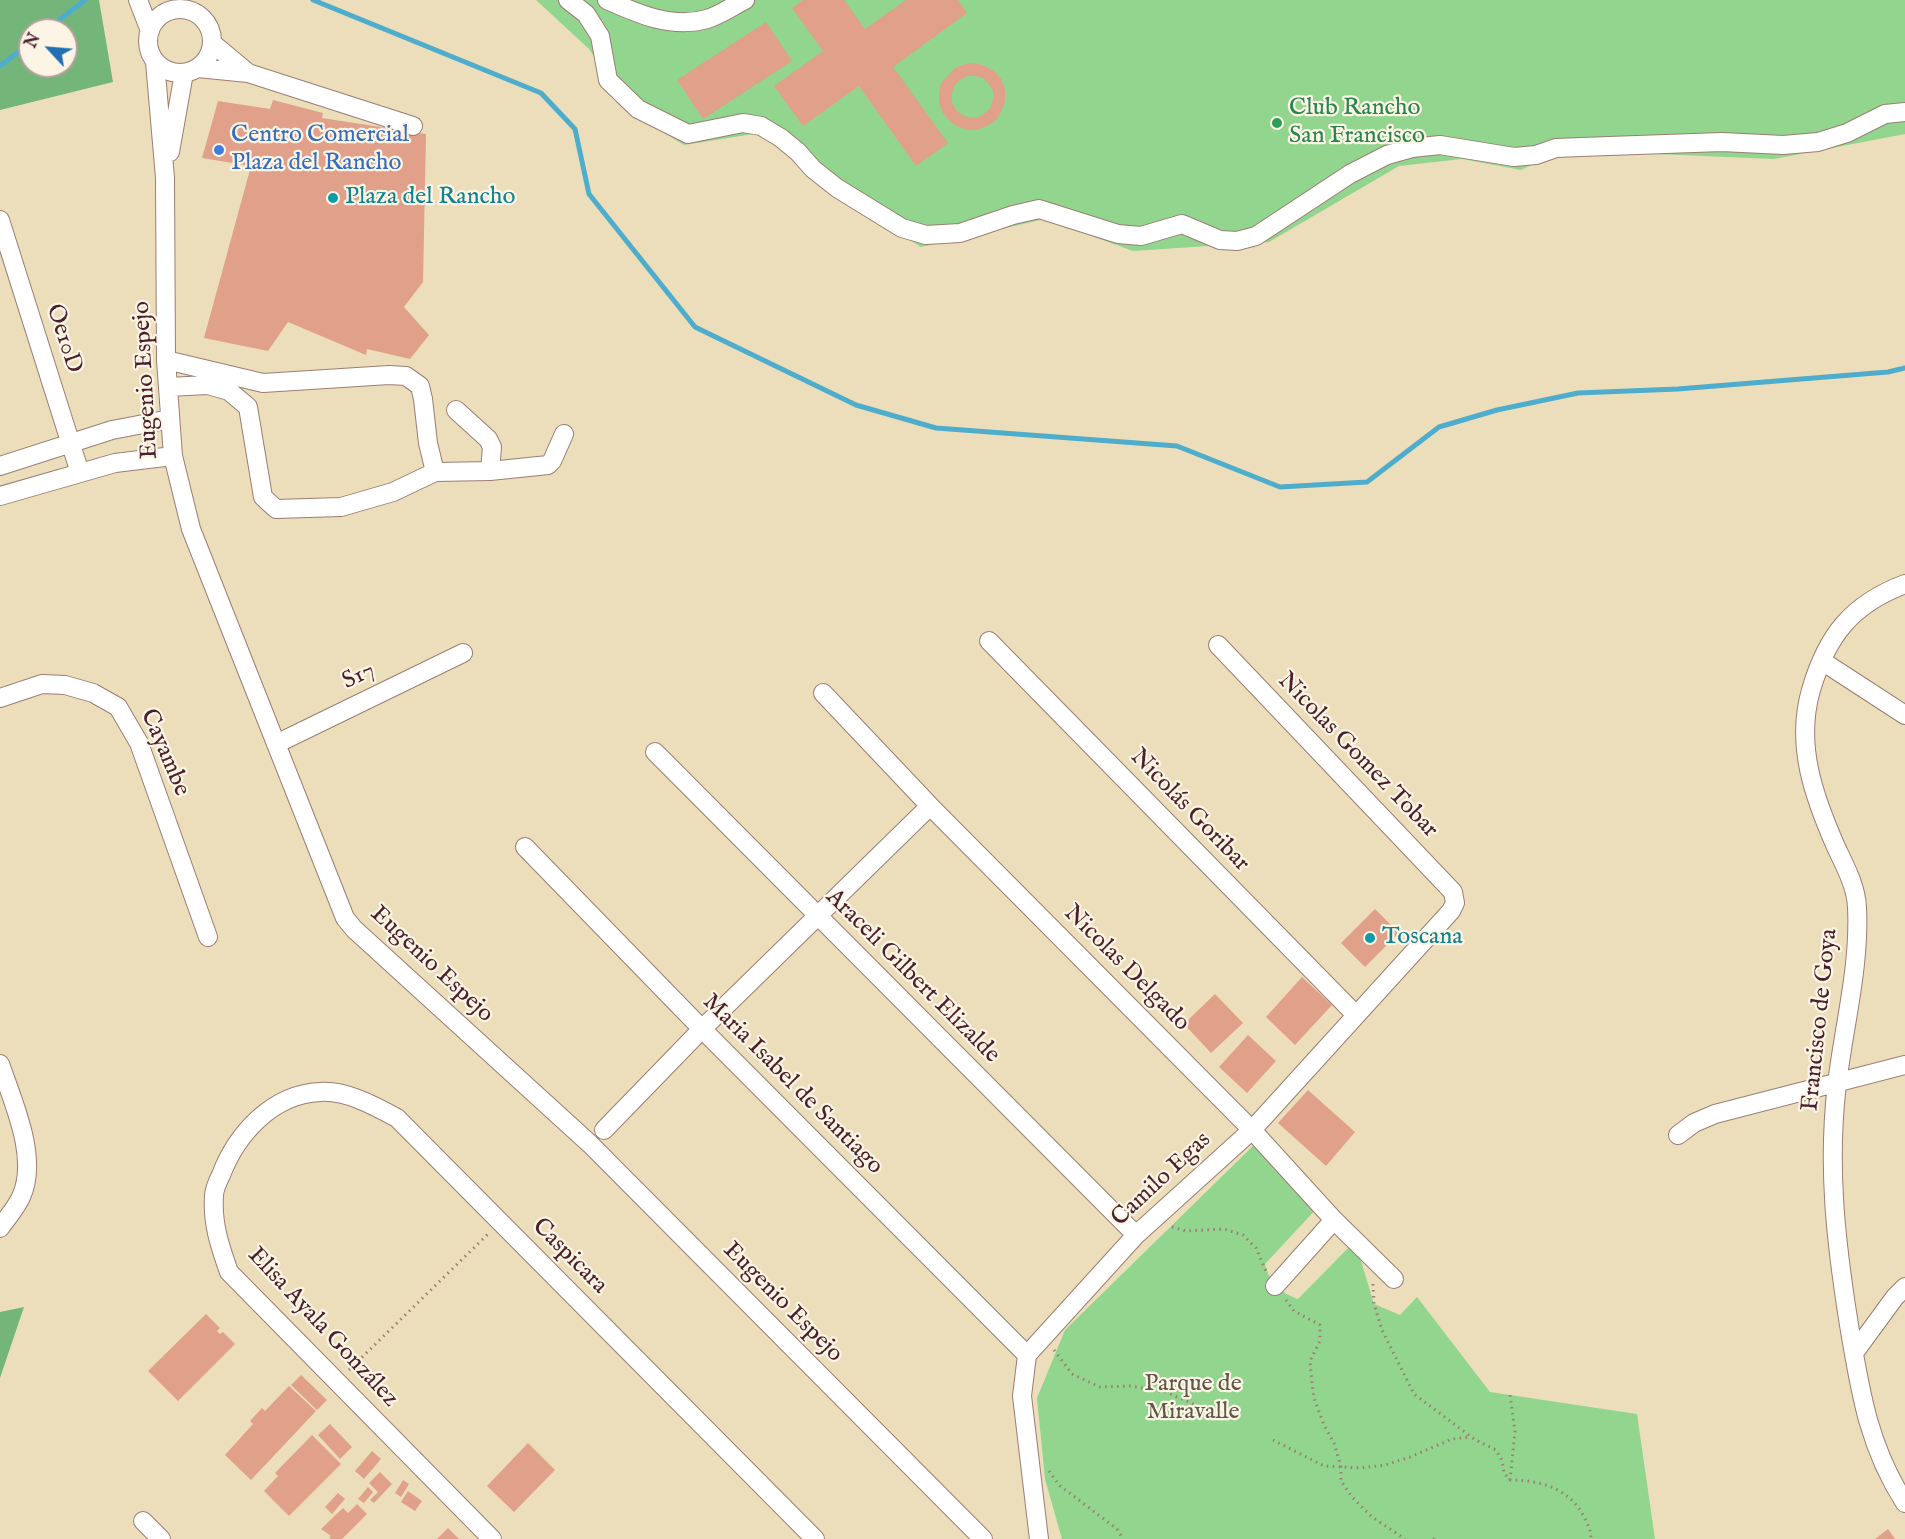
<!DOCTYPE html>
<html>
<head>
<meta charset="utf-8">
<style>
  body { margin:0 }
  #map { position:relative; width:1905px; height:1539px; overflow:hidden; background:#ecdebb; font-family:"IM FELL English",serif }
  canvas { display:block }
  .north { position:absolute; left:18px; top:18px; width:60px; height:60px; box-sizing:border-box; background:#fcf5e5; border:2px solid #b59f9b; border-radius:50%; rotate:296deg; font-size:16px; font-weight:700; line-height:24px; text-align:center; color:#4a1f2b }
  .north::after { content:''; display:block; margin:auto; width:21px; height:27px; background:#1f6fb2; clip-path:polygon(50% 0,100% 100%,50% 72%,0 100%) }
</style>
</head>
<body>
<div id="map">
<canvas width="1905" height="1539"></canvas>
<div class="north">N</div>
</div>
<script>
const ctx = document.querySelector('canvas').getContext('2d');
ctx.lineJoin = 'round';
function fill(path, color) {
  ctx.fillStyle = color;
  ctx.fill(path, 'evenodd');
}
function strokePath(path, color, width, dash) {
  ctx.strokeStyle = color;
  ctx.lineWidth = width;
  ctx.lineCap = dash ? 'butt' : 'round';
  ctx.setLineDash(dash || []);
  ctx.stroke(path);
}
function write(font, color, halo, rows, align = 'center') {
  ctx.font = font + ' "IM FELL English",serif';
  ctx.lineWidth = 4.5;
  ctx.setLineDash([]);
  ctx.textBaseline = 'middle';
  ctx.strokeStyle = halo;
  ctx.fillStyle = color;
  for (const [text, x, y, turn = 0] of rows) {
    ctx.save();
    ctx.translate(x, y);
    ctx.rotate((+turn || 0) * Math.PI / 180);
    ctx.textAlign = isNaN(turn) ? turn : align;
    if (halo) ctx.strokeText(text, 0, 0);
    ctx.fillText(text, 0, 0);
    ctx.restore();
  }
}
const green = new Path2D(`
  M536,0H1905V134L1774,159L1562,150L1521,170L1462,159L1399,166L1269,242L1133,251L1045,219L921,247L828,190L760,133L684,145L632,112L589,49Z
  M1254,1145L1320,1205L1265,1264C1270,1284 1280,1292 1298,1299L1355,1241L1374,1304L1400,1315L1417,1297L1490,1392L1637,1414L1655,1539H1062L1045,1479L1037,1398L1065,1330Z`);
const forest = new Path2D(`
  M0,0H99L113,82L0,110ZM30,30H66V66H30Z
  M24,1307L0,1378V1312Z`);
const stream = new Path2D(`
  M313,0L541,93L575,129L589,194L695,327L856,405L936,428L1177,446L1280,487L1367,482L1439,427L1497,410L1578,393L1678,389L1888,372L1905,368
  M46,30L85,0
  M0,66L30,43`);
const building = new Path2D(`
  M803,0H844L865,29L906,0H958L967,13L893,67L948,143L916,166L859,86L803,126L774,86L823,51L792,8Z
  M766,22L792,61L703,119L677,80Z
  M975,63L985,66L994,71L1001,79L1005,89V100L1002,110L997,119L989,125L979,129L968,130L958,127L950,121L943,113L939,104V93L941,83L955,68L965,64ZM967,76H975L983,78L989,84L993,91V99L991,107L985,113L978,117L970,118L962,115L956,110L952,102V94L954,86L960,80Z
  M273,100L323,113L322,118L426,134L423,282L404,307L429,335L410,359L367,349L366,355L288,322L268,351L204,338L251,166L202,158L218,101L270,109Z
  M1375,909L1399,933L1365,967L1341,943Z
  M1302,977L1332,1005L1295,1045L1266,1017Z
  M1215,994L1243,1023L1211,1053L1184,1024Z
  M1248,1035L1276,1061L1247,1093L1219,1067Z
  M1308,1090L1355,1132L1326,1166L1278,1123Z
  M206,1314L220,1328L217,1331L220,1334L223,1332L235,1344L178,1401L148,1371Z
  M301,1375L327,1400L317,1410L291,1385Z
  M289,1386L316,1411L251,1480L225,1455L253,1424L250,1421L262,1408L265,1411Z
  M330,1424L352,1447L340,1459L318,1435Z
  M312,1435L341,1464L289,1516L264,1491L278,1476L275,1473Z
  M528,1443L555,1470L514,1512L487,1486Z
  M372,1451L381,1459L364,1479L355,1471Z
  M380,1472L392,1484L374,1503L370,1500L378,1492L369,1483Z
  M403,1480L409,1484L401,1497L395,1493Z
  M368,1487L373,1492L364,1503L358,1499Z
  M408,1491L422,1501L415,1511L401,1502Z
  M338,1493L345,1499L332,1514L325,1507Z
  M357,1504L367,1514L342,1539H331L329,1537L331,1536L321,1529L343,1508L348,1513Z
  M448,1528L459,1539H437Z
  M1888,1529L1895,1539H1875Z`);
const path = new Path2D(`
  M1172,1227L1186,1231L1224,1229L1243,1235L1256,1248L1266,1271
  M1373,1284L1374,1304L1382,1330L1414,1394L1474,1439L1496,1450L1502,1460L1504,1473L1510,1480C1542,1480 1572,1489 1586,1521C1589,1527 1591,1532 1591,1539
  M1286,1300L1294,1311L1320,1325V1341L1310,1361L1312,1383L1314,1398L1324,1425L1334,1443L1341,1467V1481L1352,1497L1372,1517L1405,1539
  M1054,1350L1072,1374L1100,1387L1131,1386L1166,1392L1200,1407
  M349,1370L488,1234
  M1273,1440L1324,1466L1361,1468L1385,1465L1410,1457L1452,1439L1469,1437
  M1049,1471L1059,1485L1117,1529L1123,1539
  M1510,1480L1515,1432L1510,1395
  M1433,1539H1435`);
const minor = new Path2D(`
  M138,0L150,31
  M568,0L586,14L600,36L608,80L638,109L688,134L743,123L761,126L781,138L798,152L813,169L837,188L902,228L926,235L960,233L1013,215L1039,209L1118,234L1141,236L1182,224L1220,240L1237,241L1256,236L1350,174L1387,155L1412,148L1440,145L1514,157L1536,155L1556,148L1581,147L1722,142L1783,145L1818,142L1847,133L1885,114L1905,112
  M607,0C638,14 672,29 707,19C720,15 733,6 745,0
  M148 41a32 32 0 1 1 64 0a32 32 0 1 1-64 0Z
  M212,43L248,73
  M155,62L165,178L166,360L173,456L191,529L345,918L354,929L590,1144L983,1539
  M198,68L248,73L413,126
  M170,152L184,73
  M0,220L80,473
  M166,360L263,383L389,375L406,376L420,386L423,399L428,443L435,472
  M168,387L208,385L229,391L248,407L263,497L276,509L341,507L393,492L435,472L490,471L548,465L552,461L564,434
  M456,410L488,439L492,447L490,471
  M0,466L112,430L170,419
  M0,496L115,463L173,456
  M1905,584C1852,604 1827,635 1811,690C1795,745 1814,797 1836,847C1845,866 1856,886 1857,907C1860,967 1844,1025 1837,1084C1827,1167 1836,1243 1849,1325C1860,1390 1868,1446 1905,1503
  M989,641L1355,1014
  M1822,661L1905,715
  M823,693L930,806L1252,1130L1334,1220L1394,1279
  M0,698L42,684L65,685L93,693L118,707L139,743L208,937
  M276,744L463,653
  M655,752L1136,1235
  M525,847L702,1029L1027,1355
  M0,1064C13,1102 39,1158 21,1197C16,1208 7,1218 0,1228
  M604,1130L702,1029L930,806
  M1678,1135L1694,1123L1715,1114L1905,1065
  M1275,1286L1334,1220
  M1854,1353L1895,1297L1905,1287
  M143,1521L161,1539
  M492,1539L229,1272C220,1247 212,1223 214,1196C214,1189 218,1181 221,1175C237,1133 273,1094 320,1092C346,1090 375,1106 397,1118L815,1539
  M1039,1539L1022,1396L1027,1355L1136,1235L1252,1130L1451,911L1455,903L1453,892L1218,645`);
const markers = [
  [1277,123,6,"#2e9e5b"],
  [219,150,6,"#3f7fe0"],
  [333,198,6,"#0f9aa8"],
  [1370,938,6,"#0f9aa8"]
];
const leisureNames = [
  ["Club Rancho",1289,109],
  ["San Francisco",1289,137]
];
const shopNames = [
  ["Centro Comercial",231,136],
  ["Plaza del Rancho",231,164]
];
const cultureNames = [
  ["Plaza del Rancho",345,198],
  ["Toscana",1382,938]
];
const streetNames = [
  ["Oe10D",63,339,72],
  ["Eugenio Espejo",147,380,-93],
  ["S17",359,677,-26],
  ["Cayambe",164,753,67],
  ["Nicolas Gomez Tobar",1357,756,46],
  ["Nicolás Goribar",1189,811,46],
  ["Eugenio Espejo",431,965,43],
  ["Nicolas Delgado",1126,969,45],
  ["Araceli Gilbert Elizalde",912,977,45],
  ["Francisco de Goya",1821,1020,-84],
  ["Maria Isabel de Santiago",792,1085,45],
  ["Camilo Egas",1162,1180,-43],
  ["Caspicara",569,1257,45],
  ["Eugenio Espejo",782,1303,45],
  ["Elisa Ayala González",322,1328,47]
];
const parkNames = [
  ["Parque de",1193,1385],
  ["Miravalle",1193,1413]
];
fill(green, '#91d58e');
fill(forest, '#74b679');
strokePath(stream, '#4eadcd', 5);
fill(building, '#e1a089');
strokePath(minor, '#9b7e73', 20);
strokePath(path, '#9b7e73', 3, [1.5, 4.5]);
strokePath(minor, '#fff', 18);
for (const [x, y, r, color] of markers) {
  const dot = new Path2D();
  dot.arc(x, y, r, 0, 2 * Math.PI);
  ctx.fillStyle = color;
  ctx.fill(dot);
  strokePath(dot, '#fcf5e5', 2);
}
write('24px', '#27864d', '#fcf5e5', leisureNames, 'left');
write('24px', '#366cbe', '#fcf5e5', shopNames, 'left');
write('24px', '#0d838f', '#fcf5e5', cultureNames, 'left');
write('24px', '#4a1f2b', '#fcf5e5', streetNames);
write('24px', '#5f5649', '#fcf5e5', parkNames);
</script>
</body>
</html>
